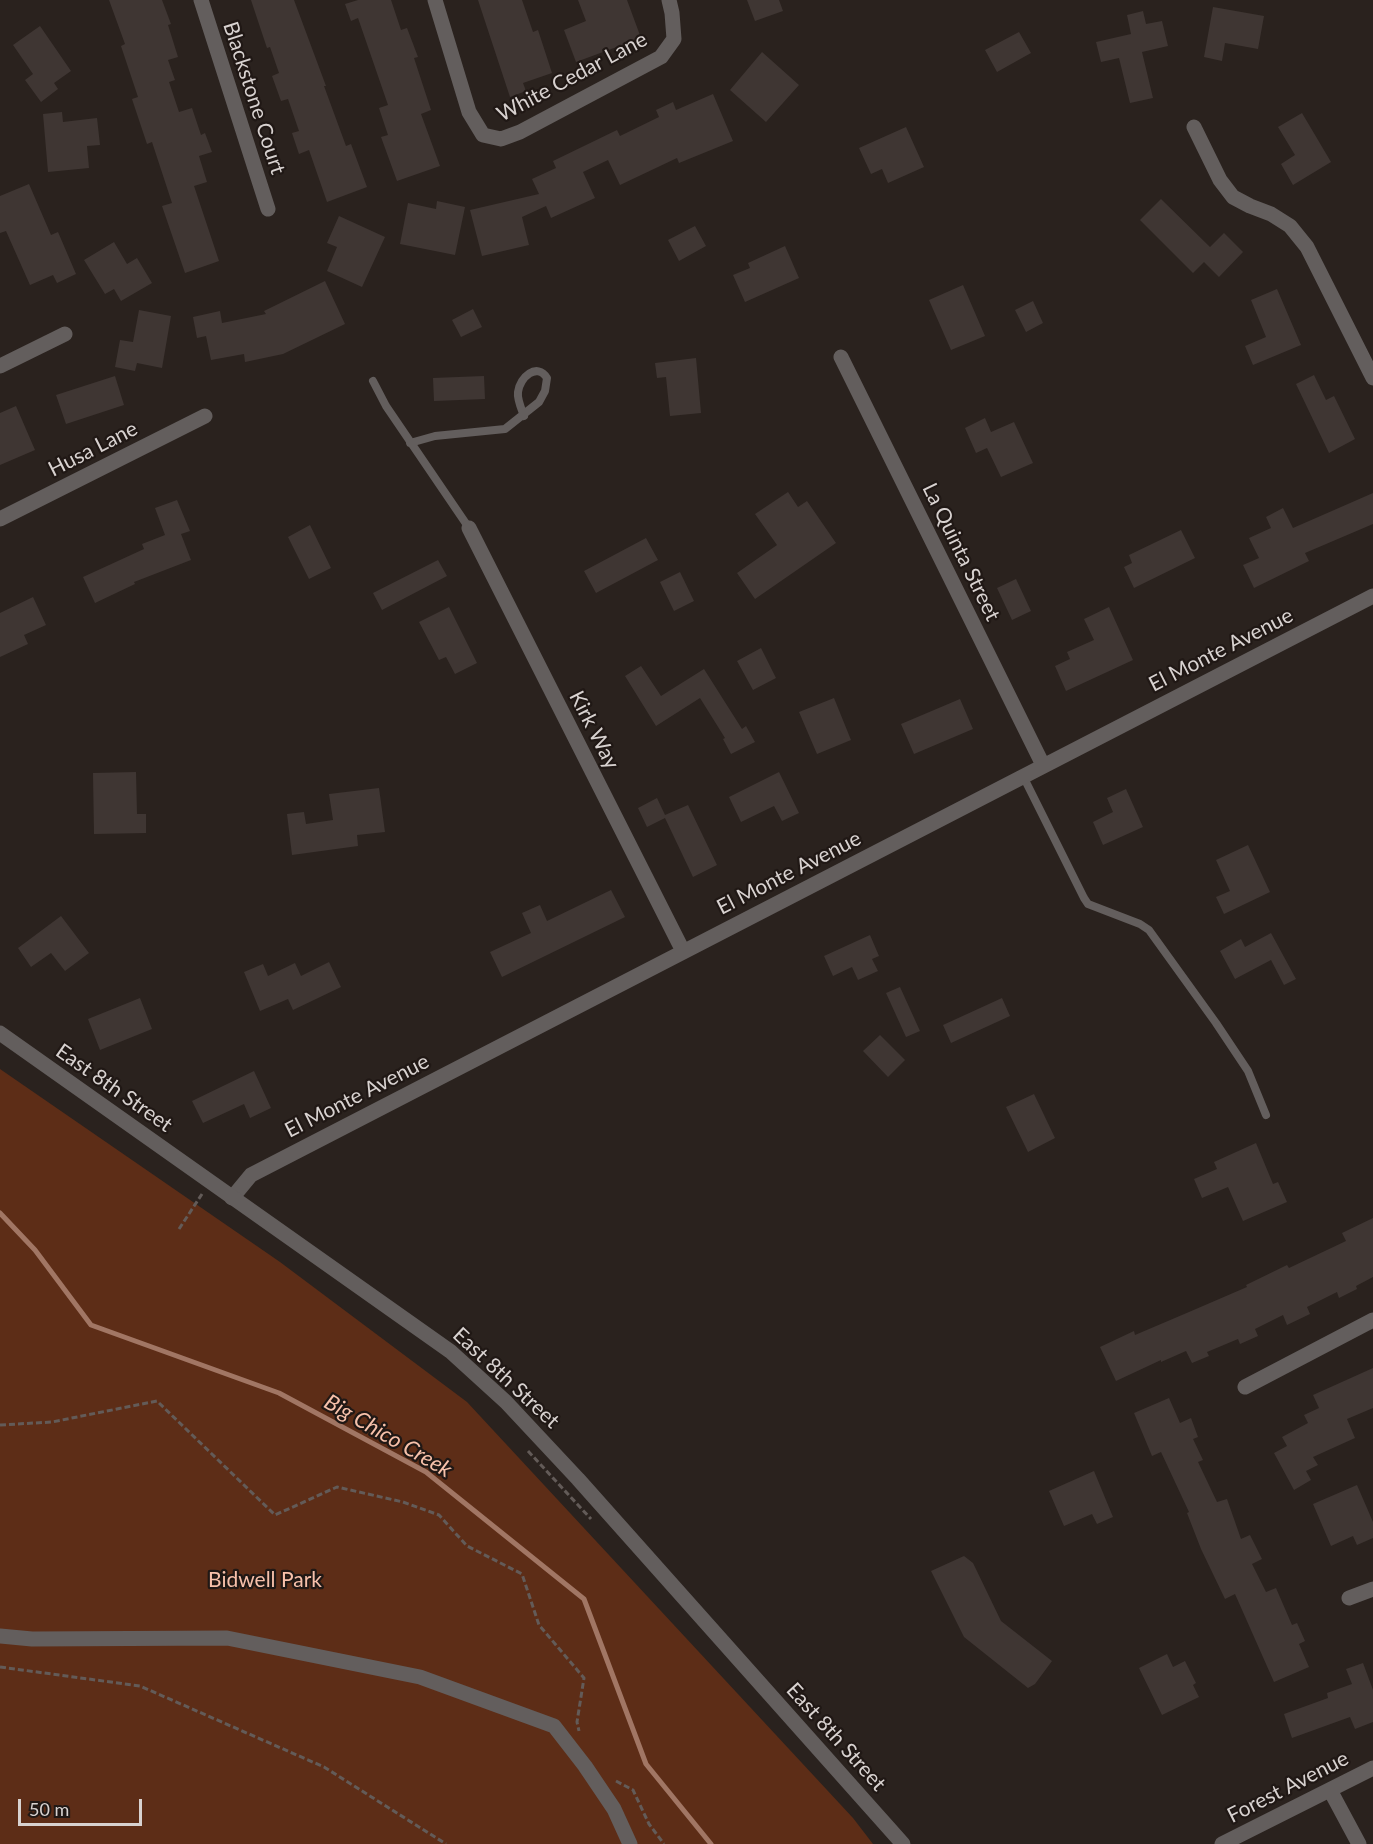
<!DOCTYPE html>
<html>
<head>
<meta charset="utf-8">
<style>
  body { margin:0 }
  #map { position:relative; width:1373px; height:1844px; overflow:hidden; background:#2a221e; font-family:Lato,sans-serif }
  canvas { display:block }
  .scale { position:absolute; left:18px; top:1799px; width:124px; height:27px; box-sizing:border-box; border:3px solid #d8d2d0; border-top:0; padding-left:8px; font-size:18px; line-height:21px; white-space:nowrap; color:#d8d2d0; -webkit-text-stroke:4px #201815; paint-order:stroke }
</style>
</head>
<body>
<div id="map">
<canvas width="1373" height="1844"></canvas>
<div class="scale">50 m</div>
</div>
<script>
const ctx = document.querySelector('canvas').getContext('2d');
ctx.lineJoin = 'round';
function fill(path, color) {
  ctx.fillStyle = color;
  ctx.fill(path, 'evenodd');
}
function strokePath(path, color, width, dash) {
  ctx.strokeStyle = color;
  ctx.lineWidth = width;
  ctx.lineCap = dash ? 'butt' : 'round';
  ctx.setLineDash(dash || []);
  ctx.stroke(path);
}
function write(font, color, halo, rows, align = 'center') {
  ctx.font = font + ' Lato,sans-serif';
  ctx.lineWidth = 4.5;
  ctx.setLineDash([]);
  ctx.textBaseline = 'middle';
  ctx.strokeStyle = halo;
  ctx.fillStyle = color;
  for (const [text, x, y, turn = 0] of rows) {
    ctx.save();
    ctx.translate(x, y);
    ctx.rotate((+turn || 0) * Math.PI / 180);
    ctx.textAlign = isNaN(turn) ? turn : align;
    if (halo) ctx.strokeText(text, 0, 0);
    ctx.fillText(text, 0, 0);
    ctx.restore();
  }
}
const green = new Path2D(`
  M0,1069L280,1262L467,1402L853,1818L873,1844H0Z`);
const stream = new Path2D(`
  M0,1213L35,1250L91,1325L279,1393L426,1472L584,1599L646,1764L711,1844`);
const building = new Path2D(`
  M109,0H162L171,24L168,25L178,57L168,60L175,80L169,82L179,112L192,108L201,135L205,133L212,152L199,156L207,182L194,186L219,261L185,273L162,206L172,203L152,142L147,144L132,99L138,97L121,46L125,44Z
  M251,0H294L326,86H324L346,146L351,144L367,187L327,202L309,150L299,154L292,133L299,131L288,99L281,101L272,76L279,73L270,47L267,48Z
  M358,0H391L401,30L407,28L418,57L414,58L431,110L421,114L440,166L397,181L381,137L388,135L379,108L388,105L358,18L351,21L345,4Z
  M478,0H522L533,32L538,30L552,73L523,83L526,91L510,97Z
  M578,0H627L641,38L576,62L564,30L586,21Z
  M747,0H779L783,11L755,21Z
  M1213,7L1264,16L1258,49L1225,43L1222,61L1204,57Z
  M1143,11L1146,24L1162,21L1168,46L1142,52L1153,98L1130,103L1119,58L1101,62L1096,42L1131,34L1127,15Z
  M40,26L71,71L54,83L58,89L41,102L25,80L33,74L13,45Z
  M1019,32L1031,53L997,72L985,50Z
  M762,52L799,85L766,122L730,90Z
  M713,94L733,141L679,163L677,158L620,185L608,160L583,172L595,198L551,218L546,206L522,217L529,245L482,256L470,210L539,194L532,179L556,168L553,161L617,130L620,136L659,117L656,110L673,102L676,110Z
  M62,112L63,122L97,118L100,145L87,146L89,168L48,172L43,114Z
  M1302,113L1331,162L1293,185L1281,164L1295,155L1278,127Z
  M906,127L924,167L888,183L882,169L871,174L859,148Z
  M29,184L51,235L58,232L76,274L57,283L53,275L30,285L6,231L0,233V196Z
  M1161,199L1210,247L1224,233L1243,252L1219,277L1204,262L1193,273L1140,220Z
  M437,201L465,207L455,255L400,244L408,203L436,209Z
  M339,216L385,237L362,287L327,271L337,247L327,243Z
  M695,226L706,246L679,261L668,240Z
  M114,242L127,264L137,258L152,283L121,301L114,289L105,294L84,260Z
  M785,246L799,278L745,302L733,275L750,268L748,263Z
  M325,281L345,324L283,354L245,362L244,354L211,360L206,336L197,338L193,317L220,311L222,323L266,314L264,311Z
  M963,285L985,336L951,350L929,300Z
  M1277,289L1301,345L1253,365L1245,346L1266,337L1251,300Z
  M1033,301L1043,323L1026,332L1015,310Z
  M473,309L482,327L461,337L452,320Z
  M139,310L171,316L162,368L137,363L135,371L115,367L120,340L133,342Z
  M696,358L701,413L670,416L666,377L657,378L655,363Z
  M1314,375L1326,400L1334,396L1355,439L1329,453L1296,384Z
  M115,376L124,405L66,424L56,395Z
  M484,376L485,399L434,401L433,378Z
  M16,406L35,450L0,465V413Z
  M985,418L991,432L1014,422L1033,463L1001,477L987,448L976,453L965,428Z
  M788,492L798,507L807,501L836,543L755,599L737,573L777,545L755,514Z
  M1373,493V524L1305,553L1309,561L1254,588L1243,565L1259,558L1249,538L1271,528L1266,517L1283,508L1293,528Z
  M177,500L190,531L181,534L191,560L134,582L135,584L95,603L83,577L144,549L142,544L165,535L155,508Z
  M310,525L331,568L309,579L288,537Z
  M1181,530L1195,558L1134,588L1124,567L1132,563L1129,555Z
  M646,538L658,560L596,593L584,571Z
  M438,560L447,576L382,610L373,593Z
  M680,572L694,601L674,611L660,582Z
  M1016,579L1031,611L1012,620L997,588Z
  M33,597L46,625L24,635L28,644L0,657V613Z
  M449,607L477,663L455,674L446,657L439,660L419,622Z
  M1109,607L1133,660L1066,691L1055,666L1070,659L1067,652L1094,640L1084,619Z
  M761,648L776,678L753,690L737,661Z
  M641,666L661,696L704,669L742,729L746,726L755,742L731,754L723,739L725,738L700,698L656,726L625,676Z
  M834,698L851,740L817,754L799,712Z
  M960,699L973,729L914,754L901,724Z
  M136,772L137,814H146V833L94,834L93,773Z
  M779,772L799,813L782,821L774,806L741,822L729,797Z
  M379,788L385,832L357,835L358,846L292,855L287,814L304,812L306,824L333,820L329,794Z
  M1126,789L1143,827L1103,845L1093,822L1113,812L1107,798Z
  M657,798L665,815L688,805L717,865L693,877L665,818L647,827L638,808Z
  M1248,845L1270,892L1224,914L1216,897L1230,891L1216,860Z
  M611,890L625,917L502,977L490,952L531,933L522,913L540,905L547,921Z
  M61,916L89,953L65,971L51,953L31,967L18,948Z
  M1271,933L1296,979L1284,985L1271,960L1235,979L1220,951L1241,939L1245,947Z
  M870,935L879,956L872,959L878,971L858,980L852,967L833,976L824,956Z
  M329,962L341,987L293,1010L288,999L260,1011L244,972L263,964L268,976L295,963L301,976Z
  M900,987L920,1031L906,1037L886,993Z
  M140,998L152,1029L100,1050L88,1019Z
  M1002,998L1010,1016L951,1043L943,1025Z
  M880,1035L905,1060L888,1077L863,1051Z
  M254,1071L271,1108L250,1118L244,1104L203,1123L192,1101Z
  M1034,1094L1055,1138L1028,1152L1006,1107Z
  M1256,1143L1273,1184L1278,1182L1287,1202L1243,1221L1228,1187L1202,1198L1194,1179L1217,1169L1214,1162Z
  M1373,1218V1277L1356,1286L1357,1289L1339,1298L1337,1292L1307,1307L1310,1314L1287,1325L1283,1315L1255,1329L1258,1336L1240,1344L1238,1339L1207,1352L1209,1356L1192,1363L1186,1351L1161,1362V1360L1116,1381L1100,1347L1134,1331L1135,1335L1189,1312L1247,1287L1246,1285L1287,1265L1289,1268L1346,1241L1342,1233Z
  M1373,1368V1408L1347,1419L1355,1438L1313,1457L1318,1465L1306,1471L1311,1480L1294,1490L1274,1453L1287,1446L1282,1437L1308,1423L1304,1415L1319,1408L1313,1395Z
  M1169,1398L1180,1423L1191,1418L1198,1437L1193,1439L1203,1460L1198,1462L1217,1502L1227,1499L1241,1539L1250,1535L1262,1559L1252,1564L1266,1592L1276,1588L1292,1625L1297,1623L1305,1641L1299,1644L1309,1667L1274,1682L1235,1594L1225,1599L1201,1549L1187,1513L1189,1512L1161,1452L1152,1456L1134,1413Z
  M1094,1471L1113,1517L1097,1524L1092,1514L1064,1526L1049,1491Z
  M1357,1485L1373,1522V1538L1357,1545L1353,1536L1331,1546L1313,1504Z
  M964,1556L973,1563L1001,1621L1052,1661L1035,1684L1028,1688L964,1637L931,1571Z
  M1167,1654L1173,1667L1185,1661L1196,1683L1193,1685L1199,1697L1162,1715L1139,1668Z
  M1363,1663L1373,1690V1722L1355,1729L1350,1717L1292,1738L1284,1714L1328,1698L1327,1693L1352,1684L1346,1669Z`);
const path = new Path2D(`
  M179,1229L202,1194
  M0,1425L52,1422L157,1401L275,1515L337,1487L403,1502L439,1515L467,1546L522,1574L539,1625L584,1678L577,1722L579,1731
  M528,1451L591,1519
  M0,1667L140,1686L324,1767L446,1844
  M616,1781L633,1790L649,1824L664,1844`);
const service = new Path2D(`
  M373,381L386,406L469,528
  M410,443L435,436L505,429L539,402L545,391L547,378C537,362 520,377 518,392C517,399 521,408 524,416
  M1023,776L1084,898L1088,904L1140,924L1149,930L1216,1023L1248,1071L1266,1115`);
const minor = new Path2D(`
  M201,0L268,209
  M435,0L469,112L483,135L501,139L520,132L661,57L674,39L672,13L669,0
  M1194,127L1220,180L1233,197L1250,206L1271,214L1290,226L1307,247L1373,378
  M841,357L1043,765
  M0,366L65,334
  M0,519L205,416
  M469,528L683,951
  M232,1198L251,1175L1373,596
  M1245,1387L1373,1320
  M1349,1598L1373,1589
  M1330,1790L1359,1844
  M1222,1844L1373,1768`);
const tertiary = new Path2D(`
  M0,1033L450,1351L506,1402L578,1479L903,1844
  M0,1636L32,1639L227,1638L420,1677L554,1726L585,1766L614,1809L630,1844`);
const streetNames = [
  ["White Cedar Lane",572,77,-28],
  ["Blackstone Court",254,98,72],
  ["Husa Lane",93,449,-27],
  ["La Quinta Street",961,552,64],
  ["El Monte Avenue",1221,650,-27],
  ["Kirk Way",594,730,63],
  ["El Monte Avenue",789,873,-27],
  ["East 8th Street",114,1088,35],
  ["El Monte Avenue",357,1096,-27],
  ["East 8th Street",506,1378,43],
  ["East 8th Street",836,1737,48],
  ["Forest Avenue",1288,1787,-27]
];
const parkNames = [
  ["Bidwell Park",265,1580]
];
const waterNames = [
  ["Big Chico Creek",388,1436,30]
];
fill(green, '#5d2d17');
strokePath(stream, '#a17664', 5);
fill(building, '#3f3633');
strokePath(path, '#635b58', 3, [6, 3]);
strokePath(service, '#635e5d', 8);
strokePath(minor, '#635e5d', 15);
strokePath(tertiary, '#635e5d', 15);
write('21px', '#d8d2d0', '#201815', streetNames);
write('21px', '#f7c0aa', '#201815', parkNames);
write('italic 22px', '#f7c1aa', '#201815', waterNames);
</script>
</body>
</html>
